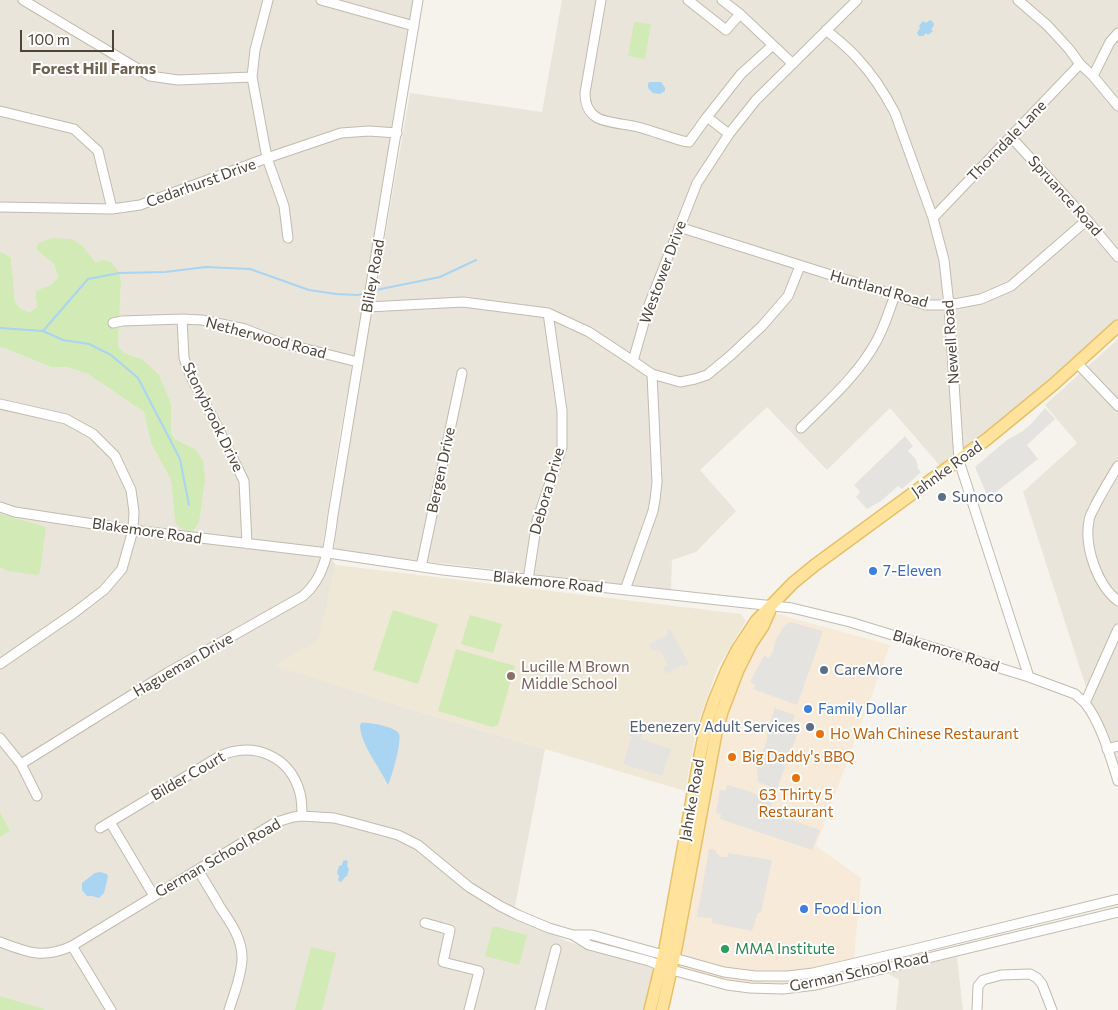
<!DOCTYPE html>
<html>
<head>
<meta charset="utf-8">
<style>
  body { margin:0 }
  #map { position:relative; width:1118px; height:1010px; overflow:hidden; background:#f6f3ec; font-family:Commissioner,sans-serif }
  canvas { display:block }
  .scale { position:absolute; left:20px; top:30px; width:94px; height:22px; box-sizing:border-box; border:2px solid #4b4439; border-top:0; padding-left:6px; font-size:15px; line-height:18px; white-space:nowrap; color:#4b4439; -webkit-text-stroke:4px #fff; paint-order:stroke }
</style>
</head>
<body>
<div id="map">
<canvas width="1118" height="1010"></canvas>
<div class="scale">100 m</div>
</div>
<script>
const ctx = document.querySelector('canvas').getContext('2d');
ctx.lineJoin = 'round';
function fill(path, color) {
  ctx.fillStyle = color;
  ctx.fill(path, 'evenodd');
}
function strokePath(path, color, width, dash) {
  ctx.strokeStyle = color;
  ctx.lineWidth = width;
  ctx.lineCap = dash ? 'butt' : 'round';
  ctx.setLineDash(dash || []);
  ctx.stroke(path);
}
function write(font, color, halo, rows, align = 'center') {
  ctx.font = font + ' Commissioner,sans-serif';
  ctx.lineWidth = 4;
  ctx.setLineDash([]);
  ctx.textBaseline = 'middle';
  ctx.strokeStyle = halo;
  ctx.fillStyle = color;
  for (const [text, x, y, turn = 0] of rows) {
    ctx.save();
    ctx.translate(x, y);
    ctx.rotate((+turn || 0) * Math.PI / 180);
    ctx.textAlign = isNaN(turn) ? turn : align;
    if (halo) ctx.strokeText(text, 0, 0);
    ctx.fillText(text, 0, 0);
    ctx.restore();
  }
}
const residential = new Path2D(`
  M0,0H414L366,293L340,433L322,548L336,565L319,640L336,685L417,711L545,749L513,917L552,933L566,941L656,967L646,1010H47L0,996V837L10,831L0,811V348H4L51,367H67L88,374L144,412L151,444L171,480L175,522L195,449L175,439L171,431V404L142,359L125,353L118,346L121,282L96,263L82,245L36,247L39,252L54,264L58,277L52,284L35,291L37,307L30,312L21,309L15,302L11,258L4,253L0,252Z
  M562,0H1118V320L1101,336L971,446L941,467L890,408L827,470L767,407L700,470L736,511L696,552L672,560L671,590L431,562L334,550L338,506L410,93L542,112Z
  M1118,339V775L1086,687L1023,492L1077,443L1045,405Z
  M957,957L963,1010H896L899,980L886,972Z`);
const commercial = new Path2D(`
  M762,610L890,645L816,846L861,878L853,970L781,989L742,988L667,970L675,949L708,732L725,671Z`);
const education = new Path2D(`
  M336,565L741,614L746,621L718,667L697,726L685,791L545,749L417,711L275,666L319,639Z`);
const green = new Path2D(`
  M634,22L651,24L645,59L628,56Z
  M52,238L71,239L82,245L96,263L102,260L111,262L119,273L121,282L118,346L125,353L142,359L159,375L171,404V432L175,439L195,449L203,461L205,480L199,522L194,530L189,531L180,528L175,522L171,480L151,444L144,412L88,374L67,367H51L4,348H0V252L4,253L11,258L15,302L21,309L30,312L37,307L35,291L52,284L58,277L54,264L39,252L36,247L39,243Z
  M0,514L46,527L40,571L38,575L8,571L0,567Z
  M393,610L438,624L418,684L373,670Z
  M470,615L502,624L493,653L461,644Z
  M456,649L515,666L498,725L492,727L438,711Z
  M0,811L10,831L0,837Z
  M493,926L527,935L519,965L485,956Z
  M311,947L336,953L322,1010H295Z
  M0,996L41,1008L47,1010H0Z`);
const parking = new Path2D(`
  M1045,408L1055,419L1027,445L1038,459L996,492L987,495L975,467L1007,440L1023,431L1032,423Z
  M905,436L913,446L908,451L916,459L918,466L917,467L921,472L902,489L898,486L881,501L867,509L856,497L860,492L854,485Z
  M790,622L823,631L816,652L797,705L753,689L755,685L750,682L764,656L769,658L773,652L776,639L785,625Z
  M670,629L689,664L684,667L682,665L666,674L663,668L668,665L659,649L653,651L649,644L668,634L667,631Z
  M775,708L795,715L793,721L797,735L777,789L758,782L757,767L767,741V731Z
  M628,723L645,728L641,739L671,749L662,776L623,764L631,737L627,728Z
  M727,785L745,790L773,800L769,812L820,830L812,850L720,819L721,814L716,813L720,790L726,791Z
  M709,849H714L720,857H727L728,853L772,860L761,913H758L752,931L712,923V918L697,917Z`);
const water = new Path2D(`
  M930,20L932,21L934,24L933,27L931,29L933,31L928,35L926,33L923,36H919L917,33L920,28L919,26L923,21L926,23Z
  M649,82H661L665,88V91L660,94L653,93L648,88V84Z
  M361,723C369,722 396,727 399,734C402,741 392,777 388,785C379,766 361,745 360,726Z
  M346,860L348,862L347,866L349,869L347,876L345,877L342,881L340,882L338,880L339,876L337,873L339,866L342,865L343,861Z
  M100,872L107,874L108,876L104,893L99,898L92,896H87L82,890V883L95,873Z`);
const stream = new Path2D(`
  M376,290L440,277L476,260
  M0,328L43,331L63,340L89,344L111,355L138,378L180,459L189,505
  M43,331L88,279L119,273L165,272L206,267L250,269L309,290L336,294L358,295L366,293`);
const minor = new Path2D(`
  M23,0L150,76L178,80L252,77
  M268,0L255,50L252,77L267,158L284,206L288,238
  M321,0L414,26
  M601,0L585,93C585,102 588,112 596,117C604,123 627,124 638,127C653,131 668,137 683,141L689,142L707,117L741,74L773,45
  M688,0L726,30L740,14
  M722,0L740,14L793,64
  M1018,0L1048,26L1069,49L1080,64L1093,76L1118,106
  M826,30C837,39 849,48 858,59C873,75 885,94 895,113L933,218L944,260L949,305L959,461L1029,677
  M1093,76L1110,42L1118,33
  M0,111L74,129L98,151L112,209
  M707,117L729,134
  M1011,137L1087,220L1118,257
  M0,207L112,209L140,205L267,158L341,133L369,131L397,133
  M933,218L1080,64
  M679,227L926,305H949L981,299L1011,286L1087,220
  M368,307L463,302L548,313L589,332L633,361
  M182,319L184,358L191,377L212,416L244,481L247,544
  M113,323L122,321L182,319L202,320L245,329L278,342L358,362
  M1077,363L1118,406
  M652,374L680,382L695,379L707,375L730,356L762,326L788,296L800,266
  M0,404L66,419L93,434L115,456L131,490L134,512L133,530L122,569L104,590L74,613L0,664
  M801,428C828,401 857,376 876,342C884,328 889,311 895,295
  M1118,466C1110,479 1102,492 1095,506C1093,511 1089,516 1089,521C1084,546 1097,585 1118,601
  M0,507L15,512L133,530L328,553L443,570L792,608L850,622L1029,677L1075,694L1085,703
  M421,567L462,373
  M528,580L537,521L562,447V411L548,313
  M625,590L653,511L655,500L657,482L652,374L633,361L649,305L697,183L729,134L756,100L857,0
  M1118,629L1085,703C1101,723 1110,756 1118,781
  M0,738L21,764L37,796
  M1107,749L1118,746
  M21,764L167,673L303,596C327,576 329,544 333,515L418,0
  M110,822L154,896
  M100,828L220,756C254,741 290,756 300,793C302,801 302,809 302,816
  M198,870C205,882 213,894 220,907C231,923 243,940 242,960C241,977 234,994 229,1010
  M425,923L450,930L443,962L479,971L469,1010
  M575,935H592L724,972L755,976H788L813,973L907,951L1118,899
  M0,942C29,953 43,959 72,946L273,824L280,821L293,817L302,816L334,818L350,822L398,835L418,845L469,887L500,906L518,915L549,928L573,935L589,945L649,961L672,970L727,985L750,988L783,989L816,985L1118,912
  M72,946L111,1010
  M540,1010L556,949
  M977,1010L978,986L983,980L1001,975L1030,974L1037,978L1042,984L1052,1010`);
const major = new Path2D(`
  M650,1010L665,949L700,755L707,722L714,701L727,670L737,650L756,621L793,583L815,565L987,439L1054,384L1118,326
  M662,1010L676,948L716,733L722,712L738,670L751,644L763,626L770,610`);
const markers = [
  [942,497,5,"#5c6f8a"],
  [873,571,5,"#3f7fe0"],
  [824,670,5,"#5c6f8a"],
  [511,676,5,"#8d6e63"],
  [808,709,5,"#3f7fe0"],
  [810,727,5,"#5c6f8a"],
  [820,734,5,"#e8710a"],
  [732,757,5,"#e8710a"],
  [796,778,5,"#e8710a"],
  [804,909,5,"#3f7fe0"],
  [725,949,5,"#2e9e5b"]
];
const streetNames = [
  ["Thorndale Lane",1007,141,-46],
  ["Cedarhurst Drive",201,183,-20],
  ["Spruance Road",1065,196,48],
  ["Westower Drive",663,272,-70],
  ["Bliley Road",373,276,-80],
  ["Huntland Road",879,289,16],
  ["Netherwood Road",266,338,15],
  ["Newell Road",951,342,-94],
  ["Stonybrook Drive",213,417,64],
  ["Jahnke Road",947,469,-36],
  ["Bergen Drive",441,470,-78],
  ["Debora Drive",547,491,-74],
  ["Blakemore Road",147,531,8],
  ["Blakemore Road",548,582,6],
  ["Blakemore Road",946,651,17],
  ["Hagueman Drive",183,665,-30],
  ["Bilder Court",188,776,-30],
  ["Jahnke Road",692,800,-80],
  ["German School Road",218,858,-30],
  ["German School Road",859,972,-12]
];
const serviceNames = [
  ["Sunoco",952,497],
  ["CareMore",834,670],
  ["Ebenezery Adult Services",800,727,"right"]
];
const shopNames = [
  ["7-Eleven",883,571],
  ["Family Dollar",818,709],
  ["Food Lion",814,909]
];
const educationNames = [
  ["Lucille M Brown",521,667],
  ["Middle School",521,684]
];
const foodNames = [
  ["Ho Wah Chinese Restaurant",830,734],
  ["Big Daddy's BBQ",742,757],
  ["63 Thirty 5",796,795,"center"],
  ["Restaurant",796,812,"center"]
];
const leisureNames = [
  ["MMA Institute",735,949]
];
const neighbourhoodNames = [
  ["Forest Hill Farms",94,69]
];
fill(residential, '#eae5da');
fill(commercial, '#f7ead8');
fill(education, '#efe8d6');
fill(green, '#d2eab5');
fill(parking, '#e5e3e0');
fill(water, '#a9d4f2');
strokePath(stream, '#a9d4f2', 2);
strokePath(minor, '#c2bbae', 11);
strokePath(major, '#e6c16a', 14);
strokePath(minor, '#fff', 9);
strokePath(major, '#ffe39c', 11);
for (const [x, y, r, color] of markers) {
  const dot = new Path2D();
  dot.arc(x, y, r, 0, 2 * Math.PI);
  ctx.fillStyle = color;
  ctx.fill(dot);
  strokePath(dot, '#fff', 2);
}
write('15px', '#4b4439', '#fff', streetNames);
write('15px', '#4e5e75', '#fff', serviceNames, 'left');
write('15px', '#366cbe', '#fff', shopNames, 'left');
write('15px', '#785e54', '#fff', educationNames, 'left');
write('15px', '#c56008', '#fff', foodNames, 'left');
write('15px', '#27864d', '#fff', leisureNames, 'left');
write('bold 16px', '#6e6250', '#fff', neighbourhoodNames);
</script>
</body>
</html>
